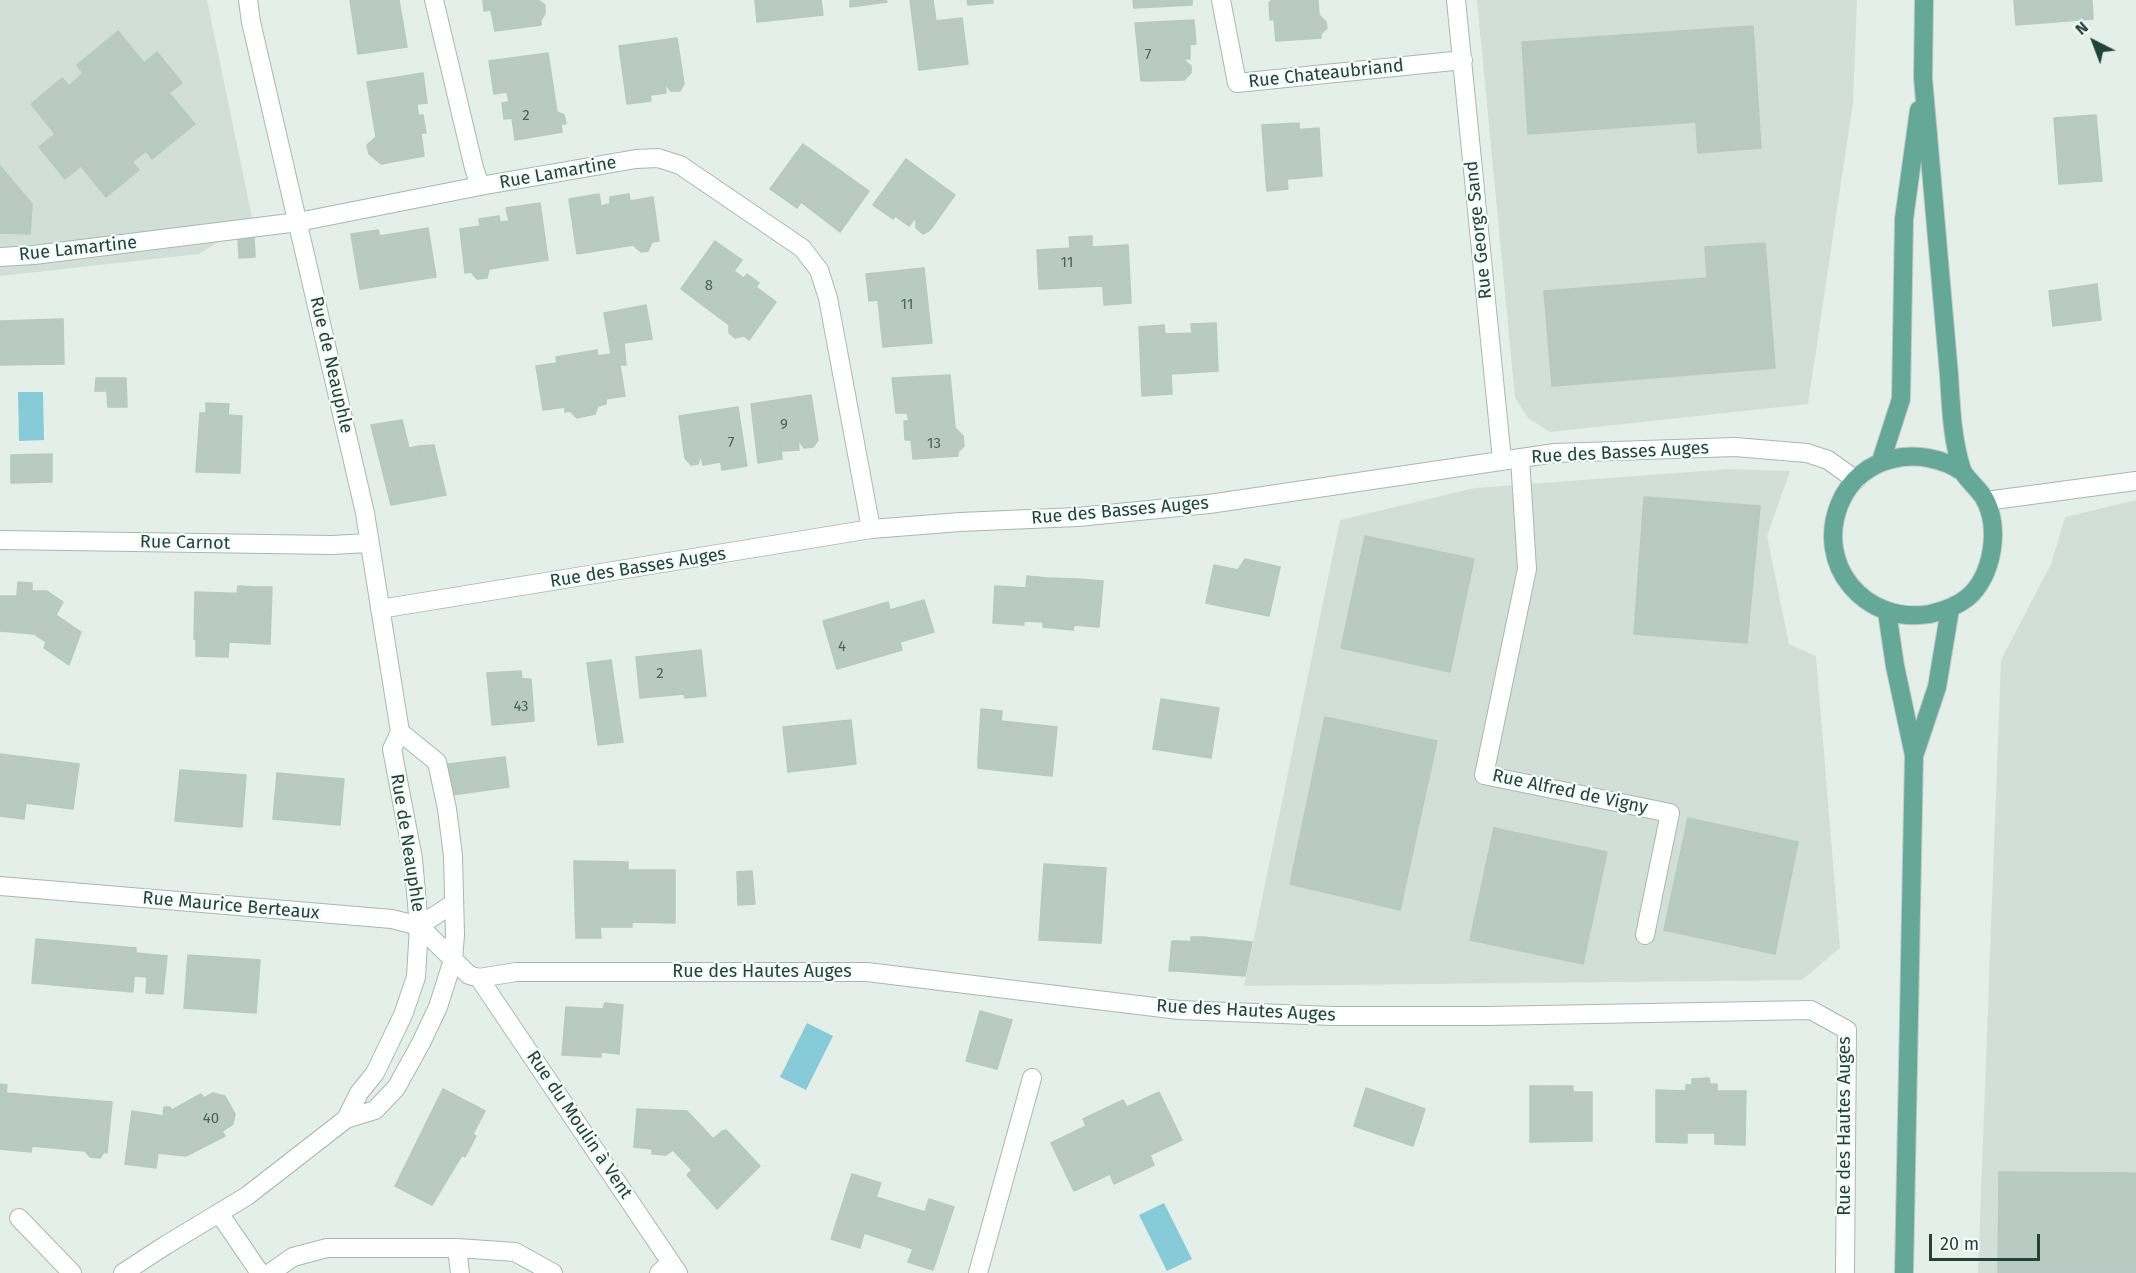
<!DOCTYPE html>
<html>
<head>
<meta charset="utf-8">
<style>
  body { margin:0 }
  #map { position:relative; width:2136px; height:1273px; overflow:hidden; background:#e4efea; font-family:"Fira Sans",sans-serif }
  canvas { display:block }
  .north { position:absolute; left:2064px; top:12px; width:60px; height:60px; -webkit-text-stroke:4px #f5fbf8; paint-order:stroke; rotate:318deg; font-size:16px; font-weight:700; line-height:24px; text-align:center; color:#21433a }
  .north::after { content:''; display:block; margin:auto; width:21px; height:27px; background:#21433a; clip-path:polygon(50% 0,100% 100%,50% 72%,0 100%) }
  .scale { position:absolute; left:1929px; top:1234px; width:111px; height:27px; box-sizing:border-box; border:3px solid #21433a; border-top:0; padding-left:8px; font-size:18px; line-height:21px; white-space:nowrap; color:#21433a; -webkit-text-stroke:4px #f5fbf8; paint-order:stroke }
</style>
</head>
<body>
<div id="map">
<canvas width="2136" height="1273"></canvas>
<div class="north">N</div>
<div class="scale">20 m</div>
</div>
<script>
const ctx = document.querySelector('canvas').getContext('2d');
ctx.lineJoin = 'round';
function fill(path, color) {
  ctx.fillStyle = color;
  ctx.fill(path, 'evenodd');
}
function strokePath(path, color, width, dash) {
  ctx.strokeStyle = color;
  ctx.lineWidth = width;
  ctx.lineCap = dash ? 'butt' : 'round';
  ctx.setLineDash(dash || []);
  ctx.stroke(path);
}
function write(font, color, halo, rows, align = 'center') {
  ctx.font = font + ' "Fira Sans",sans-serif';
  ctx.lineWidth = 4.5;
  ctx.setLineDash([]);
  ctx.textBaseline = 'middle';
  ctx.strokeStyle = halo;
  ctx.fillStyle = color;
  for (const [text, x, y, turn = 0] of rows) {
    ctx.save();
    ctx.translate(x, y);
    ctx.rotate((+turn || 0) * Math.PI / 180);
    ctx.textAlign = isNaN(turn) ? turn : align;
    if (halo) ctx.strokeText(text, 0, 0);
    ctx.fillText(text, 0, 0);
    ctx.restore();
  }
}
const built = new Path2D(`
  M0,0H207L255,232L220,241L199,254L0,276Z
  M1477,0H1857L1853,102L1808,404L1550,432L1528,418L1515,398Z
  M1730,469L1790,471L1767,536L1789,644L1816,656L1840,948L1802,980L1244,986L1340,520L1475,488Z
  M2136,500V1273H1978L2001,660L2051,564L2065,517Z`);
const water = new Path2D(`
  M18,392H43L44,440L19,441Z
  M807,1023L833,1036L806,1090L780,1077Z
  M1164,1203L1192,1259L1167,1271L1139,1215Z`);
const building = new Path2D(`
  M350,0H399L407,47L358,54Z
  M483,0H538L545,5V14L541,20V25L495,31L491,10L484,11Z
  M755,0H821L823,15L757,22Z
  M850,0H886L887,2L850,7Z
  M910,0H933L936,21L962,18L968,64L919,70Z
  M967,0H993V3L968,5Z
  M1133,0H1192V5L1134,8Z
  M1272,0H1318L1319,15L1326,22L1327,28L1321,34V38L1276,41L1274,19L1270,20L1269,3Z
  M2014,0H2092L2093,19L2016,25Z
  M1194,20L1196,44L1183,45V59L1191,66V73L1184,80L1141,81L1135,23Z
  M1753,26L1761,148L1698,153L1696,122L1528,134L1522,42Z
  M118,31L144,63L157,52L182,83L169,93L195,124L152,159L146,151L132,162L139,170L106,197L81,166L65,179L39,147L55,134L31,104L62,78L69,86L83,73L77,65Z
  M677,38L684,84L680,91H671L665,84L649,86L651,101L627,104L619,46Z
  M1183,45H1190V59H1183Z
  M548,53L557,112L564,115L566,124H561L562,132L515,140L512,118L504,119L502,103L509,102L507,92L494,94L489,61Z
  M423,73L427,103L417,104L418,115H423L426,133H421L424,156L381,164L369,154L367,145L376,137L367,82Z
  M665,84L666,93L650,95L649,86Z
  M2096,115L2102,181L2059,184L2054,118Z
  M1299,123V129L1281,131L1280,124Z
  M1280,124L1281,131L1319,128L1322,176L1266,181L1262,125Z
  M803,144L869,191L840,232L801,202L797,208L770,189Z
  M906,159L955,195L930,230L923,234L916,228V217L902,207L893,219L873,205Z
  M0,166L32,204L30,234L0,233Z
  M1287,179L1288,189L1267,191L1266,181Z
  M599,194L601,206L610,204V197L629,194L630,201L653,197L659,241L652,242L648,251L641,252L633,245L577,254L569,199Z
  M540,203L548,260L489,269L487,278L477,279L471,272L465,273L460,229L480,226L479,219L499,216L500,222L509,221L506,208Z
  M902,207L916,217L909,226L895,216Z
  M428,228L436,277L360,289L351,234L378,230L380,236Z
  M1092,236V247L1070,248L1069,237Z
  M238,238H254L255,257L239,258Z
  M715,241L742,260L734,271L744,278L747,274L759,283L756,287L776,302L749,340L744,336L735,338L729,333V325L681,289Z
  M1765,243L1775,368L1552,386L1544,291L1707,278L1705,247Z
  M1128,245L1131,303L1104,305L1103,286L1039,289L1037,250Z
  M924,268L932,343L883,347L878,300L869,301L866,274Z
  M2097,284L2101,320L2053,326L2049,291Z
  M646,305L652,339L624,343L626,365H620L618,353L611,354L604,313Z
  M63,319L64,364L0,365V321Z
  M1216,323L1218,371L1171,374L1172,394L1142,396L1139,327L1164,325L1165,334L1192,333L1191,324Z
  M597,350L598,356L618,353L625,396L606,399V404L598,406L595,414L577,418L570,411L565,412V407L543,410L536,366L557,363L556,357Z
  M950,375L955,428L963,436L964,446L958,452V456L913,459L911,440H905L904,421H909L907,413H896L892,378Z
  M96,378H126L127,407H108L107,391H95Z
  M811,395L818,440L813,447L804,448L798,439L780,441L782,459L758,463L751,404Z
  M206,403L229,404L228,415L242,416L240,473L196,472L200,413H206Z
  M738,407L747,466L722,470L719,452L701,455L698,464L691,465L685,458L679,416Z
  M402,420L409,448L419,446L430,498L391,505L371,425Z
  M798,439L799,450L782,451L780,441Z
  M434,445L446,495L430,498L419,446Z
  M719,452L720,462L703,465L701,455Z
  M52,454V482L11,483V455Z
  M1644,497L1760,506L1747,643L1634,634Z
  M1365,536L1474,559L1450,672L1341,648Z
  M1245,559L1280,567L1269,616L1206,603L1214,565L1238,570Z
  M1027,576L1047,578L1046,584L1078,586V579L1103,581L1099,627L1074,625L1073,630L1043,627V622L1024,621V625L993,623L995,586L1026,588Z
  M1047,578L1078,579V586L1046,584Z
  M18,582L32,583V591H47L63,602L56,615L81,632L69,665L44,648L46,642L34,634L0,631V596H17Z
  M238,586L255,587V594H237Z
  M255,587H272L270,644L229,642L228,657L196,656V639H194L195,592L255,594Z
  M924,600L934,632L900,642L902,650L837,669L823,621L888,602L890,610Z
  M701,650L706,696L685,698L684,694L640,698L636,657Z
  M611,660L623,742L598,745L587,663Z
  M521,671L522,679H531L534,721L492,725L487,673Z
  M1161,699L1219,708L1211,758L1153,749Z
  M981,709L1002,711L1001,721L1057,727L1052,776L995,770L996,763L978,761Z
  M1325,717L1437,741L1400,910L1290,884Z
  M851,720L856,764L788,772L783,727Z
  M0,754L79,764L73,809L26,803L24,819L0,816Z
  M505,757L509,787L445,796L440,765Z
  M978,761L996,763L995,770L978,768Z
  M180,770L246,775L242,827L175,821Z
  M277,773L344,779L340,825L273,819Z
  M1688,818L1798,842L1775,954L1664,930Z
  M1494,828L1607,852L1583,964L1470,940Z
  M574,861L628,862V870H574Z
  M1044,864L1106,868L1101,943L1039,940Z
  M574,870H675V923L632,922V927H600L601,938H576Z
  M752,871L755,904L738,905L737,872Z
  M1191,937H1203V942L1191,941Z
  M1203,937L1252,942L1245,976L1176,971L1178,941L1203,942Z
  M36,939L136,948V953L167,956L163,994L146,993L147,977L134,976L133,992L32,983Z
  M1172,941H1178L1176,971H1169Z
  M188,955L260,960L256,1013L184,1008Z
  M605,1003L623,1005L619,1054L601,1052V1057L562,1055L566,1007L603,1009Z
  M980,1011L1012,1020L997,1069L966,1061Z
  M1709,1078L1710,1084L1692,1085V1079Z
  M0,1084L7,1085L6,1093L112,1102L107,1153L104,1152L100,1158L90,1157L85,1151L32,1146L31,1152L0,1149Z
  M1717,1084V1091H1746L1745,1145L1715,1144V1133H1687V1143L1656,1142V1090L1686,1091V1085Z
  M1530,1086H1548L1547,1089H1573V1092H1592V1141L1530,1142Z
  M1548,1086H1573V1089H1547Z
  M1366,1088L1425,1109L1413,1146L1354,1126Z
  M443,1089L485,1111L473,1134L476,1136L465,1157L462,1155L432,1205L395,1186Z
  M1159,1092L1182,1140L1074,1191L1051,1143L1086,1126L1083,1119L1123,1100L1127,1107Z
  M213,1093L225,1096L235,1114L233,1124L222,1131L225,1136L186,1156L158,1153L156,1168L125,1164L132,1111L163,1116L164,1107H170L172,1110L201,1094L204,1098Z
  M637,1109L687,1111L720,1146L731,1135L760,1166L730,1196L724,1189L711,1202L687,1175L692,1170L673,1150L666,1155L652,1154V1149L634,1147Z
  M726,1130L731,1135L720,1146L713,1139L722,1131Z
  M1150,1155L1154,1165L1114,1184L1110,1174Z
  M1999,1172L2136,1173V1273H1998Z
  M852,1174L881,1183L876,1197L925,1212L929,1199L954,1207L933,1270L908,1262L913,1249L864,1233L860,1248L831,1239Z
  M724,1189L730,1196L717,1209L711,1202Z`);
const lane = new Path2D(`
  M1520,458L1527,569L1484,775L1670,813L1645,935
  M219,1213L260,1273
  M19,1218L72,1273
  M457,1248L515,1252L553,1273
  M270,1273L293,1257L327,1248H457L460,1273
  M659,1273L671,1263
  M978,1273L1032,1078`);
const street = new Path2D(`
  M248,0L251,22L365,513L400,732L392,749L413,859L419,926L416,977L403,1015L375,1073L359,1093L346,1119
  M434,0L474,168L480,186
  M1221,0L1237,83L1463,60
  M1456,0L1502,460
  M0,257L34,255L298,222L480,186L636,159L658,158L680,165L802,248L819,270L828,298L871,529
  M1986,501L2136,481
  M0,540L332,545L369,543
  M380,609L871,529L960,522L1078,517L1209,504L1555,453L1735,447L1807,453L1828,460L1856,480
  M0,886L392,919L419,926L454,903
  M419,926L469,975L479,978L516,972H867L1179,1010L1333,1016H1487L1811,1010L1847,1030L1845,1273
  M479,978L678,1273
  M123,1273L166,1245L247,1196L346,1119L375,1110L396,1088L421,1043L438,1007L453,960L455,935L453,856L447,809L437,762L400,732`);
const primary = new Path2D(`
  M1924,0L1923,78L1949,375C1951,407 1952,439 1962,470C1965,478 1979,489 1984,498C2001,526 1993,577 1967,598C1956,607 1943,611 1930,614C1865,625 1814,565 1840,503C1861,454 1921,444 1963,472
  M1881,461L1901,399L1904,219L1919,110
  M1887,612L1895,666L1914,755L1904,1273
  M1915,753L1937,687L1950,609`);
const numberNames = [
  ["7",1148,55],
  ["2",526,116],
  ["11",1067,263],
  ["8",709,286],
  ["11",907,305],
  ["9",784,425],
  ["7",731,443],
  ["13",934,444],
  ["4",842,647],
  ["2",660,674],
  ["43",521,707],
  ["40",211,1119]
];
const streetNames = [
  ["Rue Chateaubriand",1326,74,-6],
  ["Rue Lamartine",558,173,-10],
  ["Rue George Sand",1479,230,-96],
  ["Rue Lamartine",78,249,-6],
  ["Rue de Neauphle",331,365,77],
  ["Rue des Basses Auges",1620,453,-3],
  ["Rue des Basses Auges",1120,511,-5],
  ["Rue Carnot",185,543,1],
  ["Rue des Basses Auges",638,568,-9],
  ["Rue Alfred de Vigny",1570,792,12],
  ["Rue de Neauphle",407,843,81],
  ["Rue Maurice Berteaux",231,906,5],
  ["Rue des Hautes Auges",762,972],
  ["Rue des Hautes Auges",1246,1011,3],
  ["Rue du Moulin à Vent",579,1125,56],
  ["Rue des Hautes Auges",1845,1126,-90]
];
fill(built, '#d2dfd9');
fill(water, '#88cbd8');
fill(building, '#b9cac3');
strokePath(building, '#b6c9c2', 1.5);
strokePath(lane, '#a6b8b2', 20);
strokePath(street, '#a6b8b2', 20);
strokePath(primary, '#c1cac8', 20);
strokePath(lane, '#fff', 18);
strokePath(street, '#fff', 18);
strokePath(primary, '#65a898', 18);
write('15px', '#47655c', null, numberNames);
write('18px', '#21433a', '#f5fbf8', streetNames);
</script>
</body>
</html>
